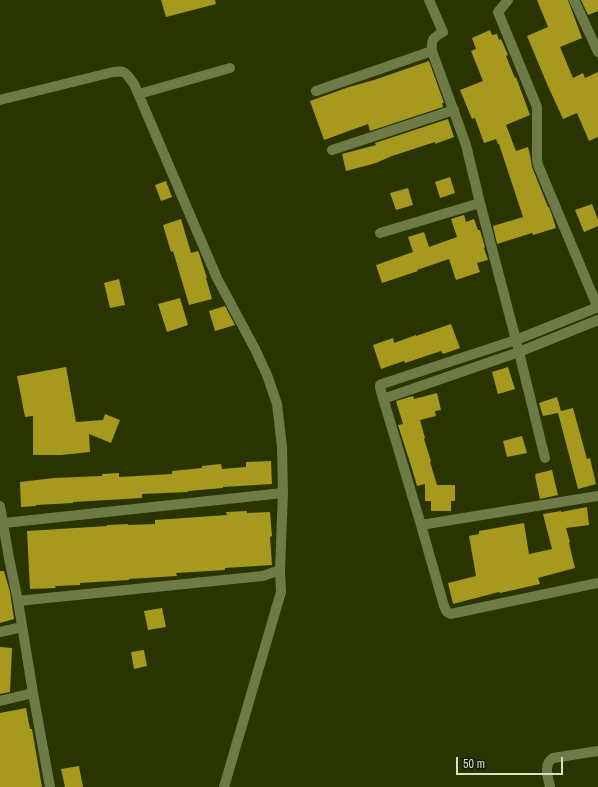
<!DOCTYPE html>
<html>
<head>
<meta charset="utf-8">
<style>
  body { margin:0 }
  #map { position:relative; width:598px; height:787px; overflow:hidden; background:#2a3400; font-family:"Archivo Narrow",sans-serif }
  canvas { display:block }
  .scale { position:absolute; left:456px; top:757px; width:107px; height:18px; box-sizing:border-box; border:2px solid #d8e0c5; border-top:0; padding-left:5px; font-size:12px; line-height:14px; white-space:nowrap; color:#d8e0c5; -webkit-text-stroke:3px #151a06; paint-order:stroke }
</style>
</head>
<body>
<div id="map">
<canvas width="598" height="787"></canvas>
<div class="scale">50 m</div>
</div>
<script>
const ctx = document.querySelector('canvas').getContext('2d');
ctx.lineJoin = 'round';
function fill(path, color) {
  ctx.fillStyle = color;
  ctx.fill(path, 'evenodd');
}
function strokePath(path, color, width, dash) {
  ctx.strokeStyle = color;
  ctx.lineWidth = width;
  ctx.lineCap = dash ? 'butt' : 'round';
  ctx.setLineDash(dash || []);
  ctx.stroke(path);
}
const building = new Path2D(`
  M161,0H215L216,4L166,17Z
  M537,0H568L582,38L560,47L573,78L583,73L585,78L598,72V137L589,141L577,113L563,119L547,84L527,36L548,27Z
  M581,0H598V11L588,15Z
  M490,30L492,35L497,34L499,40L501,39L508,55L506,56L515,78L516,77L530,115L506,125L516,151L528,147L530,155L532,167L548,207H549L552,215L556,228L533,235L532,233L497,244L493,226L523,217L499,144H498L496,139L484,143L475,118L472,119L460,90L483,81L471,51L476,49L472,38Z
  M429,61L444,103H442L443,107L370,131L368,124L324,140L310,101L349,87L374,80Z
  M448,119L454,137L435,144V142L392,156L376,163L346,171L342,154L376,145L375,143Z
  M450,177L455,193L440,198L435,182Z
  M166,181L172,197L161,201L155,185Z
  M408,188L413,205L396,210L390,193Z
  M592,204L598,220V226L584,232L575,210Z
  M464,215L466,222L474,219L478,230H480L485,247L484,248L488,260L477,263L480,272L456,280L449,259L417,270L418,271L382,283L376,265L413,252L408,237L424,232L429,247L457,237L451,219Z
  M181,219L191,253L198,251L199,253L207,278H206L212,299L189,305L173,251L171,252L163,225Z
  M119,279L125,305L110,308L104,283Z
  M180,298L188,325L167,332L158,304Z
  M225,306L235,325L215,331L209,311Z
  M451,324L460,348L443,354L441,351L405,363L404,361L381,369L373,345L393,338L394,343L416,335V336Z
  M66,367L76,422L103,420L105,414L120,420L111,443L89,434L90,452L61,455H33V416L25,417L17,376Z
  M508,367L515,389L498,394L492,372Z
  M437,393L441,410L435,411L436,416L420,420L425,438L424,439L431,461L430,462L437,485H455V501H451V511H431V501H425V484L417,486L412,469L398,425L403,424L396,401L413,396L414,399Z
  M557,397L561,411L573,408L587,459L590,458L596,484L578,489L558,413L543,416L539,403Z
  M522,436L527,453L507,457L503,441Z
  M271,461L272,484L223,487V488L188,491V492L142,494V498L73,502V503L36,505V506L21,507L20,482L54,478L102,476V474L119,473V477L172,474V471L202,468V466L221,464L222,469L246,467V462Z
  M552,470L558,495L540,499L535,476H536L535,474Z
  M587,507L589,525L566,528L570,542L569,543L575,568L538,578L540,584L500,593L499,592L453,604L448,583L476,576L469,536L479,534V531L524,523L529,554L552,549L543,514L561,511V512Z
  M247,511V513L270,512L272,536L270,537L272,565L225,568V570L176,573L177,576L129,579V580L80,583V585L55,586L56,588L30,589L27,531L107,526V525L128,524V525L155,524V520L227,515L226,512Z
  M0,571H4L10,592L14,619L0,623Z
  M162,608L166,627L148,630L144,611Z
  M0,647L12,648L10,692L0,694Z
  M144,650L147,666L134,669L131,652Z
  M26,708L30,729H32L42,787H0V713Z
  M79,766L83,787H65L61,769Z`);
const minor = new Path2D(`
  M429,0L443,32C433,38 431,39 432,51L466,145L480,203L516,340L545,458
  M508,0L498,12L537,107V160L538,165L598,308
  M574,0L598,52
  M316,91L432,51
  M139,94L230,68
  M0,100L113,72C127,70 126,74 134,84L217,278L255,349L267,375L277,404L282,447L283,493L280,570L281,592L224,787
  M332,150L454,110
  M380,233L480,203
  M598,307L516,340L382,384L380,385V388L421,525L444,606L447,612L451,614L455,613L598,583
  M383,399L519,352L598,320
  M0,506L9,558L18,601L33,693L50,787
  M4,523L283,493
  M421,525L598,496
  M18,601L263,576L280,570
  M0,632L22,627
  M0,701L33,693
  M550,787C548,777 543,764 553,758L598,751`);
fill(building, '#a7981e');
strokePath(minor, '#6d7b49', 10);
</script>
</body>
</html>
